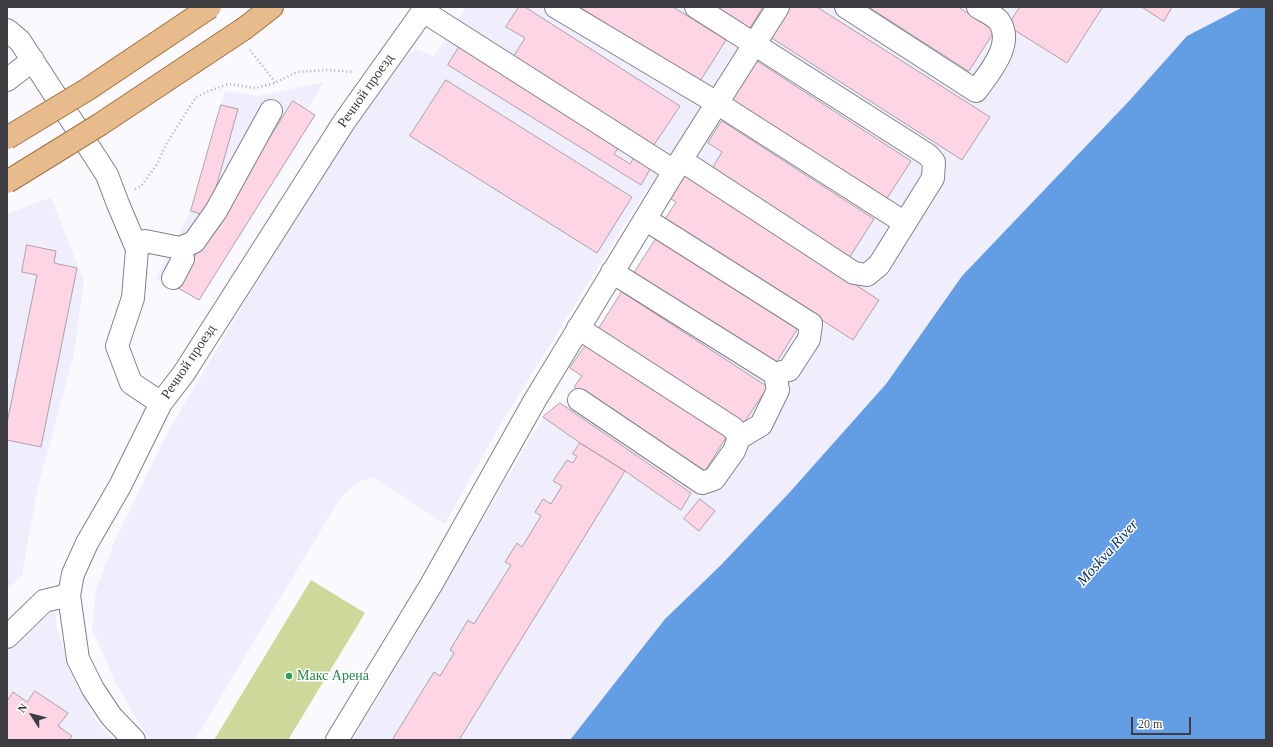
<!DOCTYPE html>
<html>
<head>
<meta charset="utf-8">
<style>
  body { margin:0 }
  #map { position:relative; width:1273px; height:747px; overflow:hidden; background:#fafafe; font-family:"Times New Roman",serif }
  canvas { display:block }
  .frame { position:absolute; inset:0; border:8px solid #3d3c40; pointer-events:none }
  .north { position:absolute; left:12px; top:695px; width:40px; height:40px; -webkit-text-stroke:3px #fff; paint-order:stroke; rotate:306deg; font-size:11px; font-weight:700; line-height:16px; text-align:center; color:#3d3c40 }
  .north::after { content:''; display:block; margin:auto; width:14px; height:18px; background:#3d3c40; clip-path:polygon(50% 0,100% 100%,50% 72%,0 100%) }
  .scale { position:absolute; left:1131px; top:717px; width:60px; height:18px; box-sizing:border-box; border:2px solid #3d3c40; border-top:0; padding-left:5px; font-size:12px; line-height:14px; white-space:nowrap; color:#3d3c40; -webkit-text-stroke:3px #fff; paint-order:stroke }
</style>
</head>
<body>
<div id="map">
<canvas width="1273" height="747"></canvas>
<div class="frame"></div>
<div class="north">N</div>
<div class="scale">20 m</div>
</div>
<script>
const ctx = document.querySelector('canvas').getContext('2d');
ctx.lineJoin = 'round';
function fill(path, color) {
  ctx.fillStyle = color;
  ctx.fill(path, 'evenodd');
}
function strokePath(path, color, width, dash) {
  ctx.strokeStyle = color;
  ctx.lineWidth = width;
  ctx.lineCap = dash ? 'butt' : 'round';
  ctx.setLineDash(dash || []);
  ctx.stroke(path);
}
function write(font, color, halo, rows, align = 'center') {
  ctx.font = font + ' "Times New Roman",serif';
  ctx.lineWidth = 3;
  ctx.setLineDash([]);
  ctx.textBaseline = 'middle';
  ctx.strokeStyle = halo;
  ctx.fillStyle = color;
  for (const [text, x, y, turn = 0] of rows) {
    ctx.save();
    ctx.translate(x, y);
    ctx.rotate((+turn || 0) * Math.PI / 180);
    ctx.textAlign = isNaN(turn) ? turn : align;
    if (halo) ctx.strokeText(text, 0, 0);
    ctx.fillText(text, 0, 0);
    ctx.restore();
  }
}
const built = new Path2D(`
  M466,7H1243L1187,36L1129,101L962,276L886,384L789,493L721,565L665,619L570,740H353L543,417L560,403L566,406L578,390L574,387L582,376L570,368L622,292L633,298L643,281L633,275L657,237L676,202L660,194L646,190L499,427L445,524L372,477L358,482L341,497L195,740H153L149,739L116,684L92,629L96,589L115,540L171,426L255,285L374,94L401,60L416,49L434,56Z
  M324,82L307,110L315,115L199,300L176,287L155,279L191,211L225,91L259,96Z
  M51,197L84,281L74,354L37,491L22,576L7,589V214Z
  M54,608L57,627L70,671L97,722L114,740H7V650L15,641L42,615Z`);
const green = new Path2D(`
  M311,580L365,613L288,740H214Z`);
const water = new Path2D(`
  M1243,7H1266V740H570L665,619L721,565L789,493L886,384L962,276L1129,101L1187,36Z`);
const building = new Path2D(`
  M519,7H525L680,106L652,148L512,59L525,38L506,27Z
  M580,7H673L726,40L699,83Z
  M716,7H763L750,28Z
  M790,7H817L990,117L962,160L770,37Z
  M869,7H958L995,30L969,71Z
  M1020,7H1101L1102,8L1067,63L1008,26Z
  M1142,7H1172L1164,21Z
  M461,44L621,144L614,154L630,164L636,154L653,164L641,185L448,65Z
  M757,61L911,161L886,200L732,100Z
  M446,80L632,197L597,253L410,136Z
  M293,101L315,115L199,300L176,287Z
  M221,105L238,109L208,216L191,211Z
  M722,121L874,219L849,258L711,170L722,152L708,143Z
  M683,174L879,300L853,340L665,219L676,202L668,197Z
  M657,237L799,326L776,363L633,275Z
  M27,245L56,251L54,263L77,268L41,447L7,440V423L37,275L22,272Z
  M622,292L768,387L743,424L598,330Z
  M586,345L727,436L705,471L574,387L582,376L570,368Z
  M560,403L691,493L681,510L625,471L580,443L543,417Z
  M580,443L625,471L459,740H392L434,672L440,676L454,653L450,650L468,620L474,624L511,565L505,562L517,543L522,547L541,516L535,512L543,499L551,504L562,486L553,481L567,460L573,463L577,456L573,454Z
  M700,499L715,511L699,531L684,519Z
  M35,691L68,713L58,726L72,736L69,740H7V701L13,692L27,702Z`);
const path = new Path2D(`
  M250,50L275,82
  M135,189L141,186L156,166L167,143L196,97L214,89L229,84L256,88L275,83L297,72L328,70L354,72`);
const minor = new Path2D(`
  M556,7L717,103L905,223
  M846,7L976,91C989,73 1015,44 999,21C994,15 984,11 978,7
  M423,11L674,171
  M7,30L20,41L107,175L118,204L137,249L133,298L117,346L131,383L161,403
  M7,80L33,60
  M681,160L854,273L867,275L879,265L933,178L934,162L928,155L696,7
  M137,249L145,241L180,248L194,242L216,211L271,111
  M612,272L775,374L789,370L809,339L811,324L645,219
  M173,278L183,259L180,248
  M578,328L733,428L739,438L734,451L714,479L702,483L579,400
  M739,438L761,425L778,390L775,374
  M7,637L44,601L69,595
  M134,740L111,716L93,689L78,659L69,595L73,574L87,543L120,486L161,403L184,373L344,122L426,7
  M337,740L431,585L535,400L681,160L778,7`);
const major = new Path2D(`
  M245,28L272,7`);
const majorBridge = new Path2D(`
  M7,138L88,89L210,7
  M7,182L99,125L245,28`);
const markers = [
  [289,676,4,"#2e9e5b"]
];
const streetNames = [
  ["Речной проезд",366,91,-55],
  ["Речной проезд",189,362,-56]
];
const leisureNames = [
  ["Макс Арена",297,676]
];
const waterNames = [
  ["Moskva River",1108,553,-48]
];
fill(built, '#f0eefc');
fill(green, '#ccd99a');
fill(water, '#639ee5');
fill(building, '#fed5e5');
strokePath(building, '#aca2a6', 1);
strokePath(minor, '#82818a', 24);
strokePath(major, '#a2713f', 24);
strokePath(path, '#acabaf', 2.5, [1, 3]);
strokePath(minor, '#fff', 22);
strokePath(major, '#e8bb8c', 22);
strokePath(majorBridge, '#a2713f', 24, []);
strokePath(majorBridge, '#e8bb8c', 22);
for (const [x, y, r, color] of markers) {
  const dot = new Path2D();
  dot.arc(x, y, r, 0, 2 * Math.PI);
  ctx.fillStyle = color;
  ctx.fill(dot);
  strokePath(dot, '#fff', 1.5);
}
write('14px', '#3d3c40', '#fff', streetNames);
write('14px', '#27864d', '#fff', leisureNames, 'left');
write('italic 15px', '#032d5a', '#fff', waterNames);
</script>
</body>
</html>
